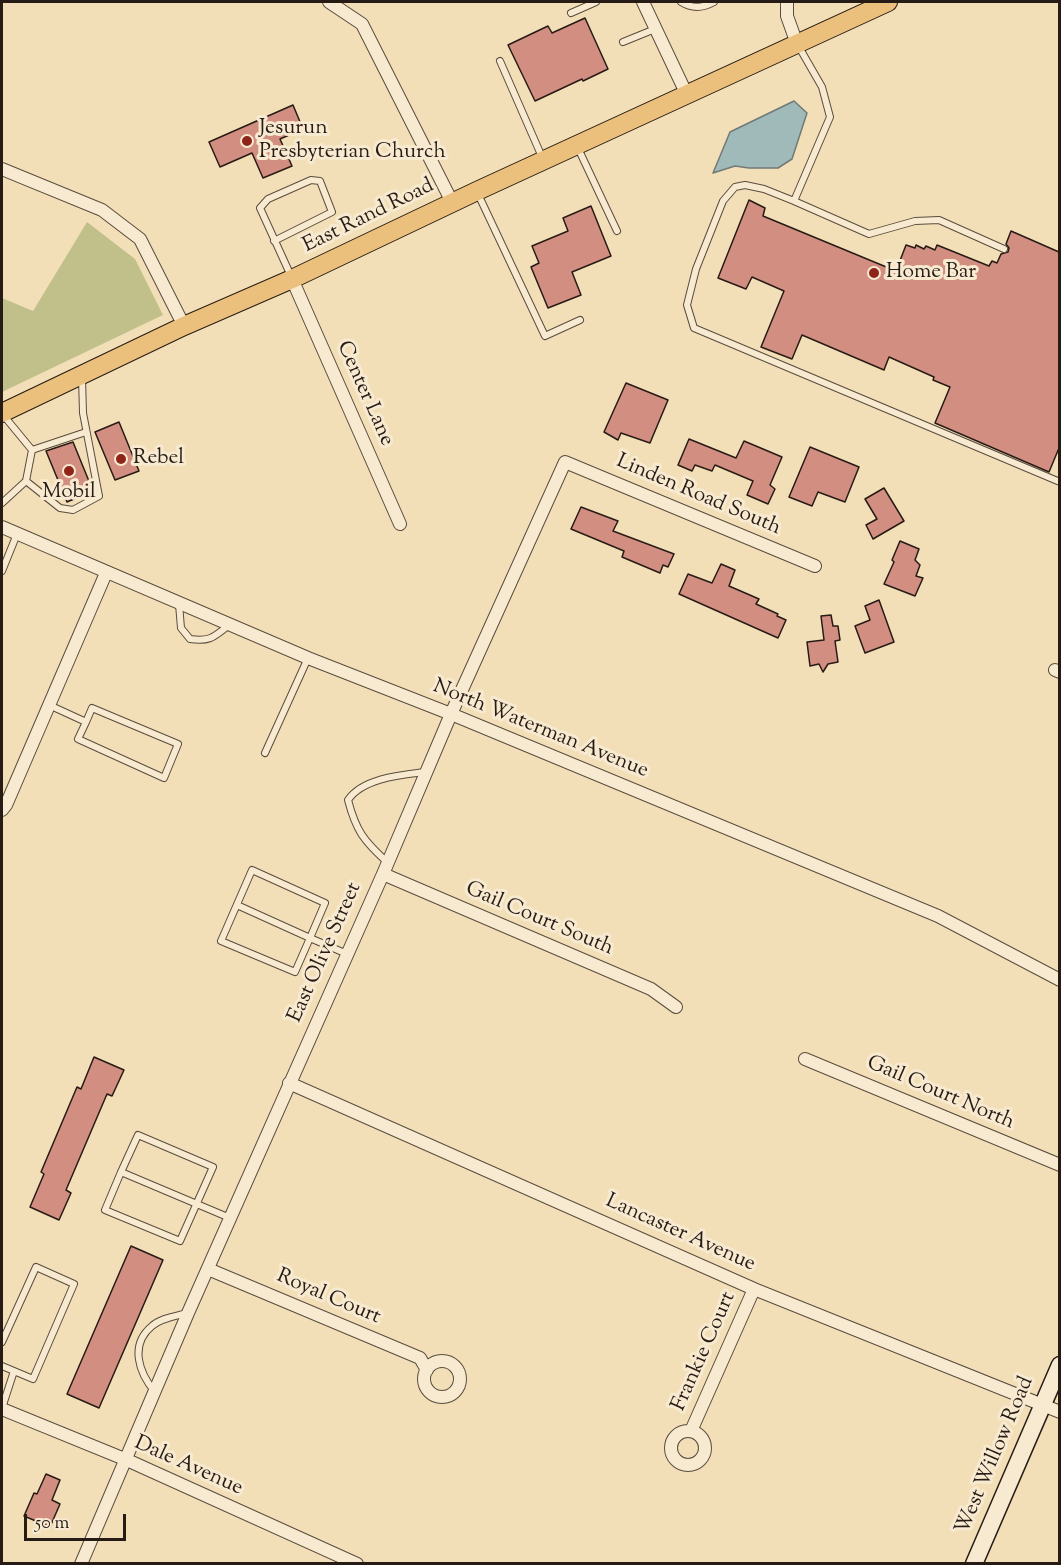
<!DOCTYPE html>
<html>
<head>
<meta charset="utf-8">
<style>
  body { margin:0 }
  #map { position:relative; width:1061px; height:1565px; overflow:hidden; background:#f3dfb7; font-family:"Sorts Mill Goudy",serif }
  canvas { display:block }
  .frame { position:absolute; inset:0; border:3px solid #271b15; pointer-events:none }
  .scale { position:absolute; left:24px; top:1514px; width:102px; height:27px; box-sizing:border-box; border:3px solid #271b15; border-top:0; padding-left:8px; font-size:18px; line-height:21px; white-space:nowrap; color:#271b15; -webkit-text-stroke:4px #f7ead0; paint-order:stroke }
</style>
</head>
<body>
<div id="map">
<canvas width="1061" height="1565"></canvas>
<div class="frame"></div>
<div class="scale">50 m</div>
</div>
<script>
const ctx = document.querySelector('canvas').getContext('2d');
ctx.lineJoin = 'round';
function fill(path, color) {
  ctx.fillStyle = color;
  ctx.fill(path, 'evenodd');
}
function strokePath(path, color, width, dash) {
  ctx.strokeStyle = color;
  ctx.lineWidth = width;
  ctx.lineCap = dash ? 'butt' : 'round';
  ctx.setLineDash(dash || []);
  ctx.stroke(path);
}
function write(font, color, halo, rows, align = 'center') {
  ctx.font = font + ' "Sorts Mill Goudy",serif';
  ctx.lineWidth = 6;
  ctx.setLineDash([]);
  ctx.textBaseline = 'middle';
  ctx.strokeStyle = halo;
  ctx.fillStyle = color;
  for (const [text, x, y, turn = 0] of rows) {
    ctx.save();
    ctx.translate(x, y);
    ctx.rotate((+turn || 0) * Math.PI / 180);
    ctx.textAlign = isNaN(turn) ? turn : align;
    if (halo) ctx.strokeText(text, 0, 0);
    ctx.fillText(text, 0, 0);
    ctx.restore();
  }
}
const green = new Path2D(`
  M87,222L135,259L163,315L2,392V298L33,311Z`);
const water = new Path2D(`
  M794,101L807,113L792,159L778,168H749L735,166L713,173L730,132Z`);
const building = new Path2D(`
  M585,18L608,69L583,81L582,79L535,101L508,45L548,26L552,33Z
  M293,105L303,129L280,139L292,166L263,178L252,153L220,167L209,142Z
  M749,200L765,208L763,216L896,271L906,245L915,248L916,245L924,249L926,246L935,250L937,245L989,266L992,261L997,263L1001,254L1008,252L1009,248L1006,244L1011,231L1059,252V448L1049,472L935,423L950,387L933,380L934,377L889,357L884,370L802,335L792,359L761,347L784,291L752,277L746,289L718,278Z
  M591,206L611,256L572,272L581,295L548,308L531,267L539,263L532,246L568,231L563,218Z
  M626,383L668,400L650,443L621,433L618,440L604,432Z
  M119,422L139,471L115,480L95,432Z
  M689,439L736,458L744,441L782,457L770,485L775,489L768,504L747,495L753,481L715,465L712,471L695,465L692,471L678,465Z
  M73,442L93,491L67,502L46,451Z
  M810,447L859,467L845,502L818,492L812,506L789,497Z
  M884,488L904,521L873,539L866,525L877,519L865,499Z
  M581,507L618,521L613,531L674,554L668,567L663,565L660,573L622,557L624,551L571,529Z
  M900,541L919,549L915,560L920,565L916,576L923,578L915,596L884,584L894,562L892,560Z
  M721,564L735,570L729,586L759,599L756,604L778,614L777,616L786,620L778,638L679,594L688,574L712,583Z
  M879,600L894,642L865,653L855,626L870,620L865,606Z
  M831,615L833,626H838L840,640L835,641L838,662L828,664L823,672L819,664L810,666L807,642L824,640L821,616Z
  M94,1057L124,1070L112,1096L107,1094L66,1190L71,1193L59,1220L30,1207L44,1174L41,1172L77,1087L81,1089Z
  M131,1246L163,1260L99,1408L67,1394Z
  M46,1474L60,1480L52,1500L60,1504L50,1527L24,1516L34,1493L37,1494Z`);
const lane = new Path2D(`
  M681,2C692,9 703,8 714,2
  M571,13L596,2
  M623,42L655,29
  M799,47L822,87L830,117L794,201L869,234L915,221L939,220L1004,249
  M500,61L542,157
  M577,146L617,231
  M478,194L545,336L580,320
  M794,201L764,189L745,185L735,187L723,201L696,269L687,305L694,328L1060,482
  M274,241L332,212L320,181L311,180L268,199L260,208L291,276
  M4,416L32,450L26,481
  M32,450L86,432
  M2,503L26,481L60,508L73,510L99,496L83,413L82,378
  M2,571L17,534
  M179,604L181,628L190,639C210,642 214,637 229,625
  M49,705L86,722L92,708L178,744L164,778L78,739L86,722
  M265,753L308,658
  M387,862C364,841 356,831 348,800C363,778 401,775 426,772
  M237,905L310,938L295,972L221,941L252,870L325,903L310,938L347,954
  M121,1172L105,1210L180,1241L213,1167L138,1135L121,1172L230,1218
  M2,1342L36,1267L74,1284L33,1379L2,1366
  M155,1392C139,1373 129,1345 152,1326C161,1318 176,1316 187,1313
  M2,1408L14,1371`);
const street = new Path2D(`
  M329,2L362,24L452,202
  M643,2L687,95
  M787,2V16L797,44
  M2,169L102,210L140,239L184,326
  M292,279L400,524
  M2,527L308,658L451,714L938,916L1060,980
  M1055,670L1060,672
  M2,810L6,805L106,573
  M383,874L651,989L676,1007
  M805,1059L1060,1165
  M289,1083L754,1289L1060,1412
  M208,1269L420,1358L427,1370
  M424 1379a18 18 0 1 1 36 0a18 18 0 1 1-36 0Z
  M2,1409L127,1460L357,1564
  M691,1431L754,1289
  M671 1448a17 17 0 1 1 34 0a17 17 0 1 1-34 0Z
  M81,1564L188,1313L383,874L451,714L565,462L815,566`);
const secondary = new Path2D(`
  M974,1564L1060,1365`);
const primary = new Path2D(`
  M2,413L184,326L292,279L477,191L888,2`);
const markers = [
  [247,141,6,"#8f2418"],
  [874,273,6,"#8f2418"],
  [121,459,6,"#8f2418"],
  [69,471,6,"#8f2418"]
];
const poiNames = [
  ["Jesurun",259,129],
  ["Presbyterian Church",259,153],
  ["Home Bar",886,273],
  ["Rebel",133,459],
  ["Mobil",69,493,"center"]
];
const streetNames = [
  ["East Rand Road",369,217,-26],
  ["Center Lane",364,394,66],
  ["Linden Road South",698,496,23],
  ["North Waterman Avenue",540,730,22],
  ["Gail Court South",539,920,23],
  ["East Olive Street",326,953,-66],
  ["Gail Court North",940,1094,23],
  ["Lancaster Avenue",680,1234,24],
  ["Royal Court",328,1298,23],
  ["Frankie Court",705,1352,-66],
  ["West Willow Road",996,1456,-67],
  ["Dale Avenue",188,1467,24]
];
fill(green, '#c2c08a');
fill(water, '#a0bab9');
strokePath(water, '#707a77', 1.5);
fill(building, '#d28e81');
strokePath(building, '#271b15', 1.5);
strokePath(lane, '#5a4c3e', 8);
strokePath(street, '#5a4c3e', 14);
strokePath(secondary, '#271b15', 19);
strokePath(primary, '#271b15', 20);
strokePath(lane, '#f7ead0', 6);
strokePath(street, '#f7ead0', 12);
strokePath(secondary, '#f7ead0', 16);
strokePath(primary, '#eac07c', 18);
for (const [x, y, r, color] of markers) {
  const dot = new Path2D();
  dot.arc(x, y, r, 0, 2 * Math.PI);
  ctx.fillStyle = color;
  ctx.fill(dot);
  strokePath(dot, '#f7ead0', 2);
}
write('21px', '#271b15', '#f7ead0', poiNames, 'left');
write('21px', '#271b15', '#f7ead0', streetNames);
</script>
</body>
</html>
